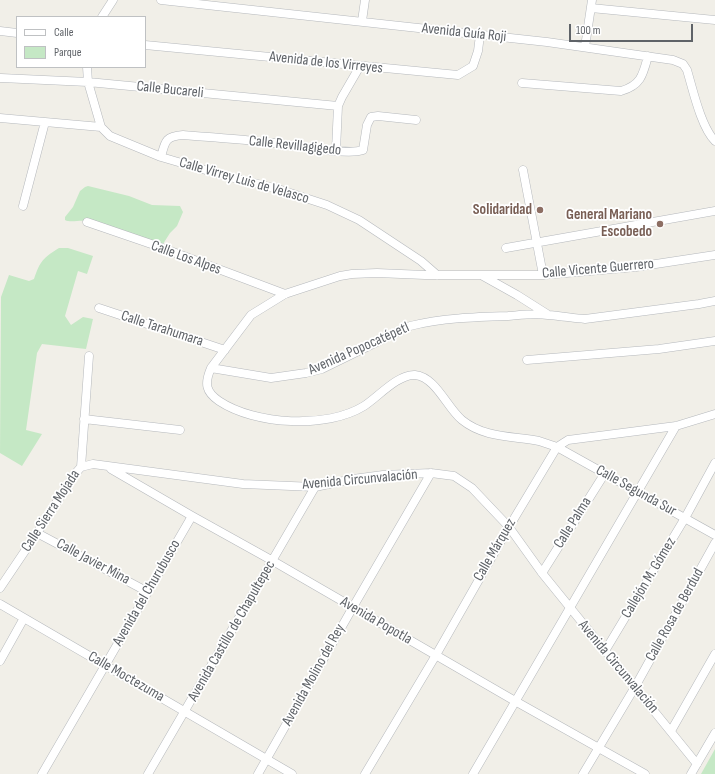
<!DOCTYPE html>
<html>
<head>
<meta charset="utf-8">
<style>
  body { margin:0 }
  #map { position:relative; width:715px; height:774px; overflow:hidden; background:#f1efe8; font-family:"Sofia Sans Condensed",sans-serif }
  canvas { display:block }
  .legend { position:absolute; left:16px; top:16px; width:130px; height:52px; box-sizing:border-box; background:#fff; border:1px solid #bfc1c3; margin:0; padding:5px 7px; list-style:none; font-size:12px; color:#5f6368 }
  .legend li { display:flex; align-items:center; gap:8px; height:20px }
  .legend b { width:20px; border:1px solid #bfc1c3 }
  .scale { position:absolute; left:569px; top:24px; width:124px; height:18px; box-sizing:border-box; border:2px solid #5f6368; border-top:0; padding-left:5px; font-size:12px; line-height:14px; white-space:nowrap; color:#5f6368; -webkit-text-stroke:3px #fff; paint-order:stroke }
</style>
</head>
<body>
<div id="map">
<canvas width="715" height="774"></canvas>
<ul class="legend">
<li><b style="height:5px;background:#fff"></b>Calle</li>
<li><b style="height:11px;background:#c5e8c5"></b>Parque</li>
</ul>
<div class="scale">100 m</div>
</div>
<script>
const ctx = document.querySelector('canvas').getContext('2d');
ctx.lineJoin = 'round';
function fill(path, color) {
  ctx.fillStyle = color;
  ctx.fill(path, 'evenodd');
}
function strokePath(path, color, width, dash) {
  ctx.strokeStyle = color;
  ctx.lineWidth = width;
  ctx.lineCap = dash ? 'butt' : 'round';
  ctx.setLineDash(dash || []);
  ctx.stroke(path);
}
function write(font, color, halo, rows, align = 'center') {
  ctx.font = font + ' "Sofia Sans Condensed",sans-serif';
  ctx.lineWidth = 3.5;
  ctx.setLineDash([]);
  ctx.textBaseline = 'middle';
  ctx.strokeStyle = halo;
  ctx.fillStyle = color;
  for (const [text, x, y, turn = 0] of rows) {
    ctx.save();
    ctx.translate(x, y);
    ctx.rotate((+turn || 0) * Math.PI / 180);
    ctx.textAlign = isNaN(turn) ? turn : align;
    if (halo) ctx.strokeText(text, 0, 0);
    ctx.fillText(text, 0, 0);
    ctx.restore();
  }
}
const green = new Path2D(`
  M88,186L129,196L152,205L180,206L183,212L177,226L170,233L163,244L130,236L86,221C79,220 70,223 65,220V217L73,207L80,191L85,187Z
  M59,248H68L93,256L87,274L78,271L65,316L71,325L83,317L93,319L86,349L42,344L37,353L26,430L42,434L22,466L0,453L1,297L9,275L29,281L34,279C40,261 43,258 59,248Z
  M715,749V774H701Z`);
const minor = new Path2D(`
  M161,0L547,42L673,60L683,64L687,70C693,90 701,127 715,141
  M591,8L715,20
  M102,17L113,0
  M362,21L365,0
  M0,31L17,33
  M145,45L458,75L473,66L478,51L480,35
  M585,47L592,0
  M87,67L88,82L101,127L110,136L161,157L226,176L278,189L327,205L359,220L421,261L437,275
  M1,78L88,82L338,106
  M522,83L621,91C641,85 643,75 648,56
  M0,118L101,127
  M336,150L338,106L342,97L360,66
  M161,157C165,142 165,136 183,135C210,137 238,139 266,142C286,144 347,156 363,150L367,125L371,117L378,116L416,120
  M523,170L543,275
  M23,206L45,122
  M87,222L157,246L285,294
  M506,248L715,211
  M715,255L636,267L543,275H425L377,273L352,274L340,276L285,294L251,315L211,368C204,384 206,392 219,401C255,425 327,429 364,406C378,397 398,374 415,375C436,377 447,408 462,420C484,438 513,436 539,441C545,443 551,445 557,447L715,535
  M483,276L517,295L547,314
  M99,308L225,350
  M527,360L659,349L715,341
  M211,368L271,378L306,373L322,369L410,326C442,318 475,317 508,316C521,315 535,313 548,315C561,316 573,318 585,319L699,304L715,301
  M84,419L180,430
  M81,467L93,464L243,484L315,487L353,479L383,475L431,473L454,476L472,488L509,527L542,573L697,764
  M111,469L192,516L273,561L515,701L645,774
  M37,533L148,592
  M542,573L605,473
  M0,588L37,533L74,475L81,467L89,356
  M0,604L292,774
  M605,651L685,518L715,463
  M0,661L24,618
  M671,731L715,654
  M42,774L192,516
  M148,774L315,487
  M258,774L353,607L431,473
  M365,774L436,655L509,527L557,447L568,440L676,426L715,414
  M473,774L676,426
  M583,774L635,687L715,543
  M691,774L715,733`);
const markers = [
  [540,210,4,"#8d6e63"],
  [660,224,4,"#8d6e63"]
];
const streetNames = [
  ["Avenida Guía Roji",464,33,6],
  ["Avenida de los Virreyes",326,63,6],
  ["Calle Bucareli",170,90,6],
  ["Calle Revillagigedo",295,146,6],
  ["Calle Virrey Luis de Velasco",244,181,16],
  ["Calle Los Alpes",186,258,20],
  ["Calle Vicente Guerrero",598,269,-5],
  ["Calle Tarahumara",162,329,18],
  ["Avenida Popocatépetl",359,349,-24],
  ["Avenida Circunvalación",360,480,-5],
  ["Calle Segunda Sur",636,491,29],
  ["Calle Sierra Mojada",51,511,-57],
  ["Calle Palma",573,523,-58],
  ["Calle Márquez",495,550,-60],
  ["Calle Javier Mina",93,562,28],
  ["Callejón M. Gómez",649,578,-59],
  ["Avenida del Churubusco",147,593,-60],
  ["Calle Rosa de Berdud",675,615,-61],
  ["Avenida Popotla",376,621,30],
  ["Avenida Castillo de Chapultepec",232,631,-60],
  ["Avenida Circunvalación",618,667,50],
  ["Avenida Molino del Rey",314,675,-61],
  ["Calle Moctezuma",126,677,30]
];
const educationNames = [
  ["Solidaridad",532,210],
  ["General Mariano",652,215],
  ["Escobedo",652,232]
];
fill(green, '#c5e8c5');
strokePath(minor, '#b5b8bc', 9);
strokePath(minor, '#fff', 8);
for (const [x, y, r, color] of markers) {
  const dot = new Path2D();
  dot.arc(x, y, r, 0, 2 * Math.PI);
  ctx.fillStyle = color;
  ctx.fill(dot);
  strokePath(dot, '#fff', 1.5);
}
write('15px', '#5f6368', '#fff', streetNames);
write('bold 15px', '#785e54', '#fff', educationNames, 'right');
</script>
</body>
</html>
